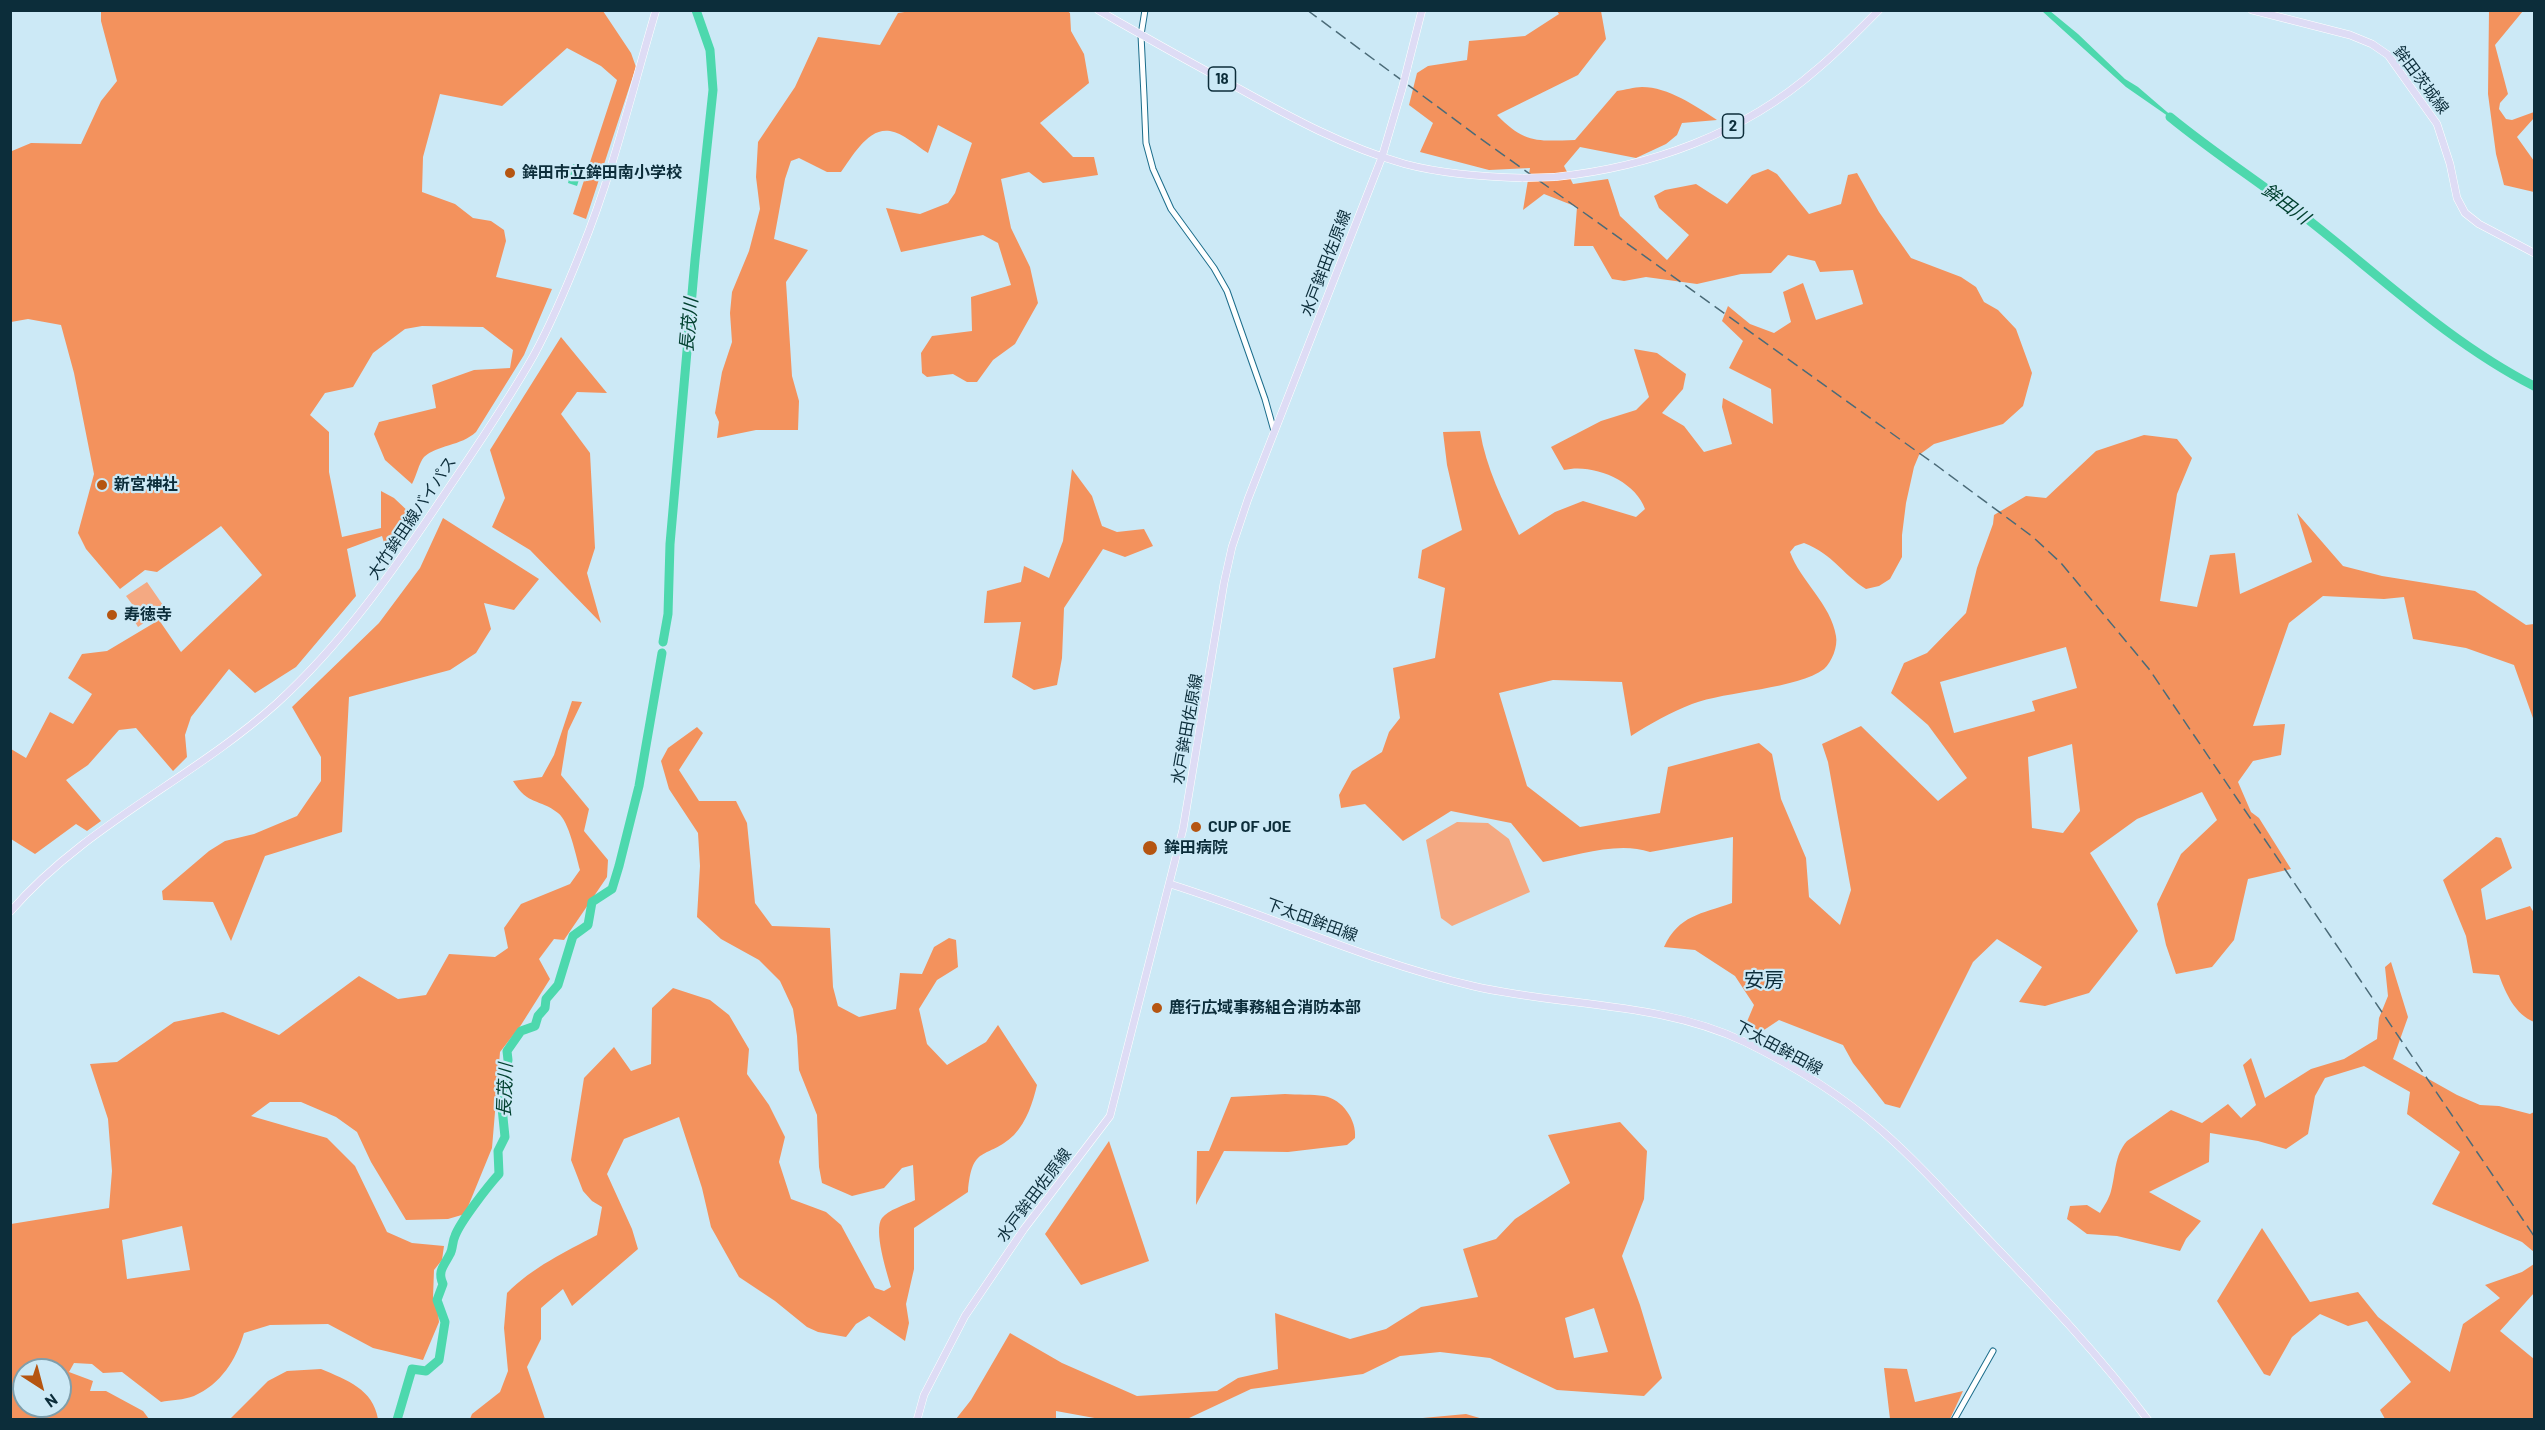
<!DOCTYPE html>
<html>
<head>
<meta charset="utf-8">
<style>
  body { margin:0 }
  #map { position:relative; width:2545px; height:1430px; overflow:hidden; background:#cce9f6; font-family:Barlow,sans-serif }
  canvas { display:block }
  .frame { position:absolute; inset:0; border:12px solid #0c2d3a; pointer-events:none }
  .north { position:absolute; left:12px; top:1358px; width:60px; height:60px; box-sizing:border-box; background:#cce9f6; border:2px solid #7f9eab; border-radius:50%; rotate:144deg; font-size:16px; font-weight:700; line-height:24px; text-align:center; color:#0c2d3a }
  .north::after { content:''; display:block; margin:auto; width:21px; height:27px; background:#b55511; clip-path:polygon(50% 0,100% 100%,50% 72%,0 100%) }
</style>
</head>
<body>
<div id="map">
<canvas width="2545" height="1430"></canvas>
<div class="frame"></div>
<div class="north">N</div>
</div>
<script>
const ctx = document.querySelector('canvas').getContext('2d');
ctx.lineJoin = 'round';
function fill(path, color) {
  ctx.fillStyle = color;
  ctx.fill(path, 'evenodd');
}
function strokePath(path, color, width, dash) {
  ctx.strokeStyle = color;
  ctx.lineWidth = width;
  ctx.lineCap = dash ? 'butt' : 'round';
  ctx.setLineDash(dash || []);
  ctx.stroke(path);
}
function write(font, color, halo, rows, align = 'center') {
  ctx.font = font + ' Barlow,"Noto Sans JP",sans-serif';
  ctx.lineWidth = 4.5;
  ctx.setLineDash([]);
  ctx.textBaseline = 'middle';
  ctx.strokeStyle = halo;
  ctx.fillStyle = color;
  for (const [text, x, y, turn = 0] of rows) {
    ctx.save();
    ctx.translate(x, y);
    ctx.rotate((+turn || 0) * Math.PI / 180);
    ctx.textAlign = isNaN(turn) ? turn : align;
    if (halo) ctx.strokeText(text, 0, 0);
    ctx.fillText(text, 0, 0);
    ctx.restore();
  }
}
const green = new Path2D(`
  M147,582L165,608L138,627L132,617L138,612L126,596Z
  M1457,822L1488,823L1509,839L1530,892L1452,926L1441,918L1426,840Z`);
const forest = new Path2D(`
  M1066,10L1070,13L1071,31L1084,54L1089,83L1040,123L1073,157H1094L1098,175L1043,183L1029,172L1001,179L1011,228L1030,267L1038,303L1015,344L993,360L977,382H967L953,374L927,377L922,373L921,353L932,336L972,331L971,297L1011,285L998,243L983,235L901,252L886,208L920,214L948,203L955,193L972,143L938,125L928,153C917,146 903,133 890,131C868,127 852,157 841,172H827L799,158L791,161L785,179L774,239L808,250L786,282L792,376L799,401L798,430H756L717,438L719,422L715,413L722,372L732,342L730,313L732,292L749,251L760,209L756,177L758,142L795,87L818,37L880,45L898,13L911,11Z
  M101,11H603L631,53L636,67L586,219L573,214L617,80L601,66L567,48L502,106L440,94L423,157L422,192L455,204L473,218L491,221L504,230L506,241L496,277L552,289L524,355L476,432C461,446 437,445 424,457C419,463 416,477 412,484L385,460L374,434L379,422L436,408L432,385L474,370L510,368L513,350L483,327L422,326L405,329L373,353L353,387L325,393L310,415L329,432V472L342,537L381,528V491L394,498L412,515L387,552L382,536L347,549L356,596L296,667L255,693L229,669L191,717L185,735L187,757L173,771L136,728L119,730L88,765L66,780L101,821L87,831L76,824L35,854L11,839V749L26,758L50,712L73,724L92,694L68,678L82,654L107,651L159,620L181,652L262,575L221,526L157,572L145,570L120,589L86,549L78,533L94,474L74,373L61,325L28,319L11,322L12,151L31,143L81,144L101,101L117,81L101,21Z
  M1557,11H1601L1606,39L1578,75L1497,115C1525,144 1537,141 1575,140L1617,91C1625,90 1634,87 1642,87C1668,87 1696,106 1717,120L1682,123L1677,135L1666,144L1636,158L1580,147L1564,166L1573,184L1608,179L1620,216L1667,260L1689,235L1659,208L1654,196L1665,190L1696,184L1727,204L1752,175L1768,169L1777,174L1809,214L1841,204L1848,175L1857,173L1879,212L1911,258L1961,277L1976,287L1984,302L1998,310L2016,329L2032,373L2023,406L2003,424L1934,444L1919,455L1914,467L1906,503L1902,535V557L1890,579L1879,586L1866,589C1841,573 1834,555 1804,543L1795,546L1790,552C1801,582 1831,604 1836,636C1838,646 1832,662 1824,669C1798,689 1726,691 1692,704C1671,712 1650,724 1631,736L1622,682L1553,680L1499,693L1527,786L1580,827L1660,813L1668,767L1759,743L1772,754L1781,799L1806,858L1809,897L1840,925L1851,890L1828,762L1822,744L1861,726L1938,801L1967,778L1928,725L1891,693L1904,663L1927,653L1966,613L1977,568L1993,524L1994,515L2026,496L2046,498L2096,451L2144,435L2177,439L2192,458L2177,494L2160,601L2197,607L2210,555L2235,553L2240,594L2312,562L2297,513L2343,566L2382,576L2475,591L2526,625L2534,624V721L2514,665L2466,648L2413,639L2404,597L2384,599L2323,596L2289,623L2253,726L2285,724L2281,755L2253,761L2238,782L2251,812L2259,818L2291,869L2248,879L2234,940L2212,967L2176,974L2166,945L2157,904L2181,854L2217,820L2202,792L2137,819L2090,853L2138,931L2089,993L2045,1006L2019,1002L2042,967L1997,939L1973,962L1900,1108L1885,1104L1853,1063L1843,1045L1779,1020L1761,1032L1746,1024L1754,1005L1735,976L1695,950L1664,947C1679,915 1701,914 1732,903L1733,837L1650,852C1617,841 1576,856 1543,862L1511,823L1451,811L1403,841L1365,804L1341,808L1339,795L1352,771L1382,752L1389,732L1400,718L1393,668L1435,658L1445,588L1418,578L1422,550L1462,530L1447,465L1443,432L1480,431C1486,468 1503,501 1519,535L1555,512L1583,501L1636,517L1645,509C1635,480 1592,463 1564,470L1551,447L1601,421L1636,410L1649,397L1634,349L1657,353L1686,374L1683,389L1662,413L1684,426L1704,452L1732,444L1722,407L1723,398L1773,424L1771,389L1729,368L1743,341L1722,321L1728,306L1750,324L1774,333L1791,322L1783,292L1803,283L1816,320L1863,304L1853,270L1820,272L1815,261L1788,255L1771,273L1741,274L1697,284L1646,277L1624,281L1612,279L1593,246H1574L1577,207L1544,194L1523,210L1530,168L1489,170L1420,152L1433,123L1409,105L1417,73L1428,66L1467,60L1469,41L1525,36L1559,14ZM2066,647L2077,688L2032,701L2035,711L1954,733L1940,682ZM2072,744L2080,811L2063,833L2032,828L2028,757Z
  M2489,11H2523L2495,45L2508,94L2500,103L2499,109L2506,119L2512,120L2534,112V118L2517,137L2534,161V192L2504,185L2496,154L2488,94Z
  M561,337L607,393L577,392L561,414L590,453L595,548L587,573L601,623L530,550L492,527L505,498L490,450Z
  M1072,469L1092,496L1102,526L1117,532L1144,529L1153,546L1125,557L1103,549L1064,608L1062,658L1057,685L1034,690L1012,677L1021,622L984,623L987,591L1021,582L1024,566L1049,578L1063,541Z
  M443,518L539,579L514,610L484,603L491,629L476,653L450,670L349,697L342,832L265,856L231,941L213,902L163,900L162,891L209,851L225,841L254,834L297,816L321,781V757L292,707L379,623L420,568Z
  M572,701L582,702L568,731L561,775L589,809L584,831L608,860L607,877L564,940L554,939L539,959L550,979L521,1025L500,1052L492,1148L465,1214L448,1219L406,1220L371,1162L357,1132L336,1117L301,1102H270L251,1116L327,1138L355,1166L387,1232L412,1243L444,1246L442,1260L434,1270L433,1298L438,1312L439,1322L423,1360L373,1348L328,1324L270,1325L244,1333C236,1360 221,1384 194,1396C184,1400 171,1400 161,1402L122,1372L103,1373L92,1364L74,1363L69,1372L93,1381L90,1391H106L143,1411L149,1419H11V1224L109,1208L112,1171L108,1119L90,1064L117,1062L174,1022L223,1012L279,1035L359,976L398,999L426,995L449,954L495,957L508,948L504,928L521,904L570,884L580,870C576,856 569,821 558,813C539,798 528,806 513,781L542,777L554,755ZM182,1226L190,1270L127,1279L122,1240ZM24,1370H60V1406H24Z
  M697,727L703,733L679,770L699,801H736L747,823L755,903L772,926L830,928L833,987L838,1006L859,1017L896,1009L900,973L922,974L934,947L949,938L956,940L958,967L937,980L919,1009L927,1044L947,1065L986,1042L998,1025L1037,1085C1033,1102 1027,1121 1014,1135C986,1161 972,1143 968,1192L914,1228V1269L906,1304L909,1323L905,1341L869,1316L856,1324L846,1337L818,1332L807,1327L775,1301L739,1277L711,1227L702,1188L679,1117L624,1139L607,1174L632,1229L638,1249L572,1306L563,1289L541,1308V1339L527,1367L545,1419H470L472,1414L500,1392L508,1371L504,1328L507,1293C533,1267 565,1252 597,1235L602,1207L592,1201L583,1191L571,1160L584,1078L614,1047L631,1071L651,1064L652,1008L673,988L710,1000L729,1015L749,1049L747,1074L769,1105L785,1137L779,1162L791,1199L826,1212L841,1225L875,1288L884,1291L891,1287C887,1273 873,1230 882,1218C888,1210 905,1205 915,1200L913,1165L902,1168L884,1188L852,1196L822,1183L819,1167L817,1115L799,1070L797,1036L793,1009L780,981L759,960L721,939L697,917L700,866L698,833L669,789L661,761L668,748Z
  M2496,837L2501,838L2512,868L2481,889L2486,920L2530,906L2534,913V1022C2515,1014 2506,994 2499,975L2473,973L2466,936L2443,880Z
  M2391,962L2408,1017L2393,1059L2457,1095L2480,1105L2499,1106L2530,1114L2534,1112V1252L2522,1242L2432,1204L2460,1152L2407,1114L2410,1092L2364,1066L2325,1078L2315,1096L2308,1134L2286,1149L2258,1141L2210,1133L2209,1162L2149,1192L2201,1221L2186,1239L2180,1251L2117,1236L2087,1234L2067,1219L2070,1206L2087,1205L2100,1213C2104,1206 2109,1199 2111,1191C2116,1173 2114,1156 2127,1141L2171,1110L2202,1123L2228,1104L2241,1118L2256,1105L2243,1065L2251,1058L2265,1098L2311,1069L2344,1059L2377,1039L2379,1018L2388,996L2385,967Z
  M1285,1094C1298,1095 1312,1094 1324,1096C1342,1099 1357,1120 1355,1138L1347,1145L1288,1152L1224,1151L1196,1205L1197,1151H1209L1231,1097Z
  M1620,1122L1647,1151L1644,1199L1622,1256L1640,1305L1662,1378L1644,1396L1557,1390L1490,1358L1440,1352L1400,1356L1363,1374L1251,1389L1187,1419H1100L1056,1411V1419H956L971,1400L1010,1333L1062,1363L1137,1396L1217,1391L1238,1378L1278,1369L1275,1313L1350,1339L1386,1329L1421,1307L1478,1297L1463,1249L1496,1239L1515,1219L1570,1183L1548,1135ZM1594,1308L1608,1352L1574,1358L1565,1318Z
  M1109,1141L1149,1261L1081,1285L1045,1234Z
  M2262,1228L2310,1302L2358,1292L2378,1317L2450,1372L2463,1324L2500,1298L2485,1285L2522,1272L2534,1264V1293L2500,1331L2534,1359V1419H2385L2380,1410L2411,1382L2367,1321L2348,1326L2320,1314L2292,1337L2270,1376L2264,1374L2217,1301Z
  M1884,1368L1907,1369L1915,1402L1963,1391L1950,1419H1890Z
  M321,1369C347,1380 373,1389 378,1419H230L268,1381L287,1371Z
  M1466,1414L1483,1419H1412Z`);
const water = new Path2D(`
  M2042,11H2050L2078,34L2125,79L2138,87L2188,130L2126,87Z
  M573,164L583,167L577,186L568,183Z`);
const river = new Path2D(`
  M2170,117C2214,153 2262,184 2306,218C2380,276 2450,343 2534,386
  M663,642L668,614L670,544L695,260L713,90L710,50L696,10
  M397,1420L412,1369L426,1371L439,1360L445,1322L437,1300L443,1284C437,1271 444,1266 450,1254C453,1249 452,1242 455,1236C460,1222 488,1186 499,1174L498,1151L505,1137L501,1098L508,1060L507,1051L521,1031L535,1026L538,1016L545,1008L546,999L558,985L573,936L588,925L592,902L612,889L619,866L639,786L662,653`);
const minor = new Path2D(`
  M1145,10L1141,35L1144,96L1146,143L1153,169L1171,209L1214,268L1227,291L1265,399L1274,431
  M1954,1420L1993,1351`);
const major = new Path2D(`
  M1098,10C1145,37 1191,63 1238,88C1292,118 1345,147 1405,164C1443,174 1483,177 1523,178
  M2252,10L2350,35L2372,44L2388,55L2437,124L2450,164L2457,198L2465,213L2479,224L2534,253
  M1407,69L1422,10
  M1555,177C1650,167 1743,134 1816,70C1838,52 1858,31 1879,10
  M1170,884C1272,916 1369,962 1473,986C1563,1007 1659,1001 1745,1042C1792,1065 1841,1095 1881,1130C1920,1164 1955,1204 1991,1242C2046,1299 2100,1356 2148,1420
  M10,912C84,826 192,779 276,704C343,643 394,570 444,495C475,449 507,403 534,355C552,322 567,286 581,251C613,173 632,91 656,10
  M917,1420L924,1395L965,1316L1024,1229L1110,1116L1183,829L1224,583L1232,547L1248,499L1382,157L1402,89`);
const rail = new Path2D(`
  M1307,10L1477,136L1940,468L2033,537L2061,563L2149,669L2534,1236`);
const majorBridge = new Path2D(`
  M1402,89L1407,69
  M1523,178L1555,177`);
const markers = [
  [510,173,6,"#b55511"],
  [102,485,6,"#b55511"],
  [112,615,6,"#b55511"],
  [1196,827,6,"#b55511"],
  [1150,848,8,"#b55511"],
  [1157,1008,6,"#b55511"]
];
const shields = [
  [1222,79,27],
  [1733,126,21]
];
const shieldNames = [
  ["18",1222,79],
  ["2",1733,126]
];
const streetNames = [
  ["鉾田茨城線",2421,80,53],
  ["水戸鉾田佐原線",1326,263,-69],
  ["大竹鉾田線バイパス",412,518,-56],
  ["水戸鉾田佐原線",1187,729,-80],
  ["下太田鉾田線",1312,920,20],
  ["下太田鉾田線",1779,1048,28],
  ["水戸鉾田佐原線",1034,1195,-53]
];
const poiNames = [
  ["鉾田市立鉾田南小学校",522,173],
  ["新宮神社",114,485],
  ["寿徳寺",124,615],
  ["CUP OF JOE",1208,827],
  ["鉾田病院",1164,848],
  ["鹿行広域事務組合消防本部",1169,1008]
];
const waterNames = [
  ["鉾田川",2286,204,37],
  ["長茂川",689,325,-85],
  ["長茂川",505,1090,-88]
];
const quarterNames = [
  ["安房",1764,980]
];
fill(green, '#f4a982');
fill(forest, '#f3925d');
fill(water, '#4dd8ad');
strokePath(river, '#4dd8ad', 9);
strokePath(minor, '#1c6d8b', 7);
strokePath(major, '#fff', 8);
strokePath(minor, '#fff', 5);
strokePath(major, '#dedcf5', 7);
strokePath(rail, '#4b6b78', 1.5, [12, 6]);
strokePath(majorBridge, '#fff', 8, []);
strokePath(majorBridge, '#dedcf5', 7);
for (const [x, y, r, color] of markers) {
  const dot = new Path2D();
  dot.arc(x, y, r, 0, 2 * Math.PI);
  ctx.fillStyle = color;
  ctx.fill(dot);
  strokePath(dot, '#cce9f6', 2);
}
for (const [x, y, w] of shields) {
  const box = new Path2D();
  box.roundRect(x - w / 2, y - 12, w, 24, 4.5);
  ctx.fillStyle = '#cce9f6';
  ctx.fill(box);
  strokePath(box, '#0c2d3a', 1.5);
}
write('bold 15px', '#0c2d3a', null, shieldNames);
write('16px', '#0c2d3a', '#cce9f6', streetNames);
write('bold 16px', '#0c2d3a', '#cce9f6', poiNames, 'left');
write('italic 18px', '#024130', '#cce9f6', waterNames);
write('20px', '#0c2d3a', '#cce9f6', quarterNames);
</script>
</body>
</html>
